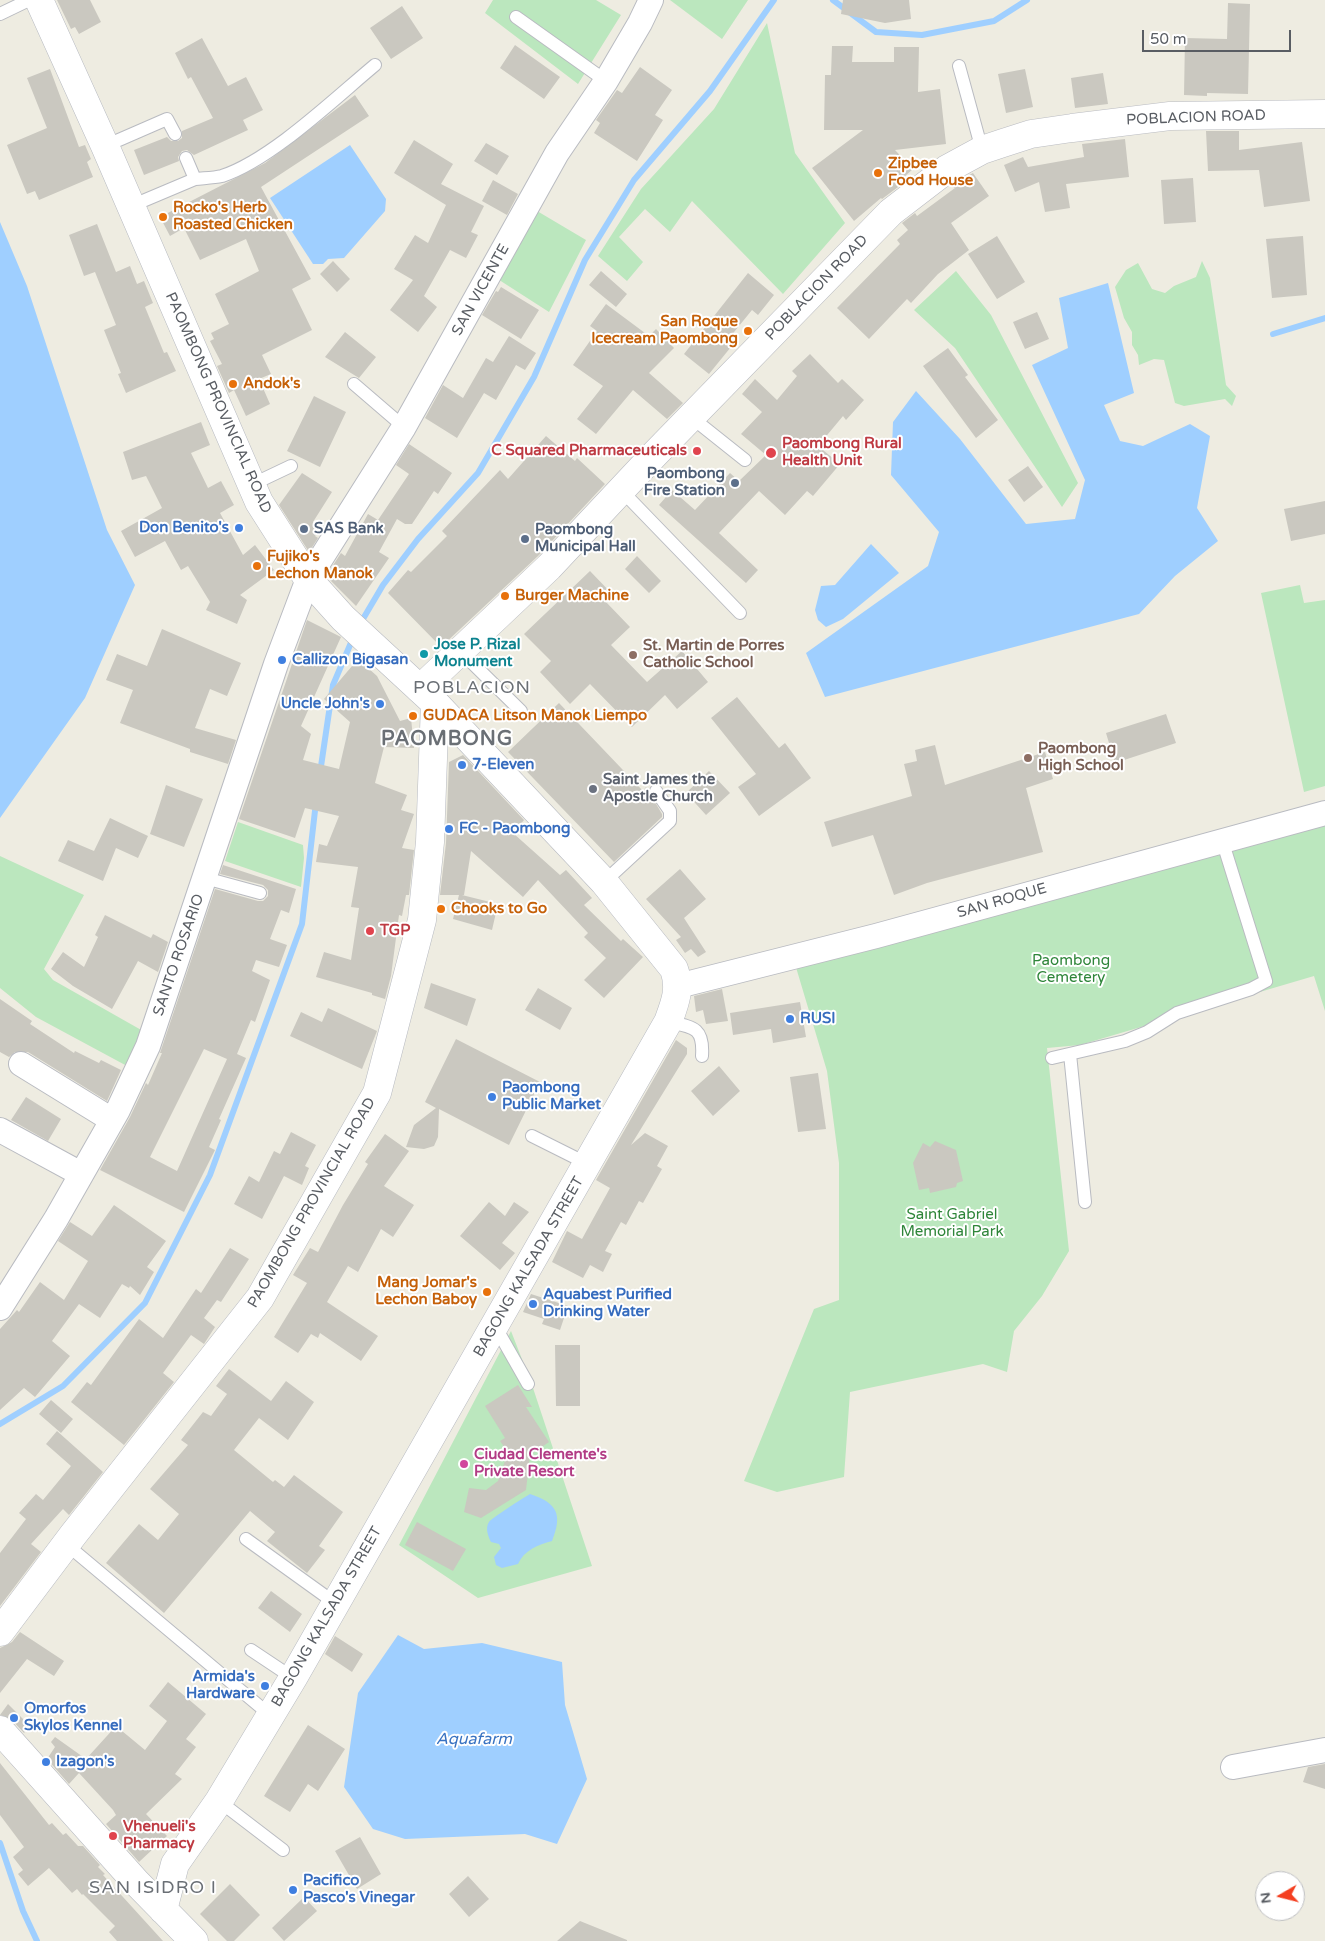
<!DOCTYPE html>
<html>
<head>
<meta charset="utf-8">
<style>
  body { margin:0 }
  #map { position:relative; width:1325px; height:1941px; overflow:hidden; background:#eeece1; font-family:"Varela Round",sans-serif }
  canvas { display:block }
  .north { position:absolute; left:1255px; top:1871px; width:50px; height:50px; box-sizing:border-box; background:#fff; border:1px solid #bdbec1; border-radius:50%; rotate:262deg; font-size:14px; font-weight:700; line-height:20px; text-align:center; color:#595d63 }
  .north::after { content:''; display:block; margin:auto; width:18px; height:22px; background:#f43f20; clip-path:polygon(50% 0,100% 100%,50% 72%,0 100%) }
  .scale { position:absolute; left:1142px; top:30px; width:149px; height:22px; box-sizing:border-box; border:2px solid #595d63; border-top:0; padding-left:6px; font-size:15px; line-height:18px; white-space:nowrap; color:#595d63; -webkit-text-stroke:4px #fff; paint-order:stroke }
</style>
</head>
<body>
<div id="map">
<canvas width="1325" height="1941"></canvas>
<div class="north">N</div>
<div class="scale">50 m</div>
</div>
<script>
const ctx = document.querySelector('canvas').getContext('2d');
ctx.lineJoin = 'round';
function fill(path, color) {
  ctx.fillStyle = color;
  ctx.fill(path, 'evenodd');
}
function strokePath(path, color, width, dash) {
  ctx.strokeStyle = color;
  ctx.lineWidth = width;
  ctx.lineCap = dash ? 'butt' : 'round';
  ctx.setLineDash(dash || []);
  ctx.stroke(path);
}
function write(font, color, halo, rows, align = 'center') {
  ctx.font = font + ' "Varela Round",sans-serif';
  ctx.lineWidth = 4;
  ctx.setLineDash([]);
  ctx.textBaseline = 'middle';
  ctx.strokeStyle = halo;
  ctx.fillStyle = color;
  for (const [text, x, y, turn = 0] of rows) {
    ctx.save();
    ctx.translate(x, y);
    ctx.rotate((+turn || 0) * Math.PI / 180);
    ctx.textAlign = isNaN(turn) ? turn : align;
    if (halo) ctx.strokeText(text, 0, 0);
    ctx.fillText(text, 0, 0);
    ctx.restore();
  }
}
const green = new Path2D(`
  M493,0H596L621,15L578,84L485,13Z
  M670,0H748L722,39Z
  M767,23L795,153L845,223L783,294L692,201L670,232L645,209L619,237L643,262L627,281L598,256L641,189L714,109Z
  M532,208L586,240L549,312L493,276Z
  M1202,261L1210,278L1226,385L1236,396L1232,406L1225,399L1184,406L1175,403L1164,360L1154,359L1139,365L1138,355L1132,345V332L1124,318L1115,287L1126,270L1138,263L1152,289L1165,293L1174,286L1196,277Z
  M956,271L991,315L1078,483L1062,507L955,348L914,310Z
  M1300,585L1304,603L1325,600V786L1304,792L1261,593Z
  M1325,819V1011L1314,976L1080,1045L1047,1048L1069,1251L1042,1296L1014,1331L1007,1372L983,1364L850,1392L844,1477L777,1492L744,1481L814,1309L839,1300V1163L827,1071L795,964Z
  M238,822L303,845L304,858L301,887L225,861Z
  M0,856L84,895L44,969L53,980L143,1031L127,1066L36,1017L0,988Z
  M511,1331L532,1385L592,1566L478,1598L399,1545Z`);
const water = new Path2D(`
  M350,145L386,199L385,211L344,258L328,259L323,264H313L270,198Z
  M0,222L27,286L107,530L135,585L85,698L0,818Z
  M1108,283L1134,393L1104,405L1120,441L1143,446L1190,424L1210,436L1197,508L1218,541L1175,576L1139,614L825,697L806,653L928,566L939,532L891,475L893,422L916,391L960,439L1026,524L1075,519L1085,480L1032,365L1068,348L1059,298Z
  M871,544L899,573L843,619L826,627L818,620L815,610L821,586L835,585Z
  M530,1494C557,1503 563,1514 552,1541C538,1545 524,1550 518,1564L502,1568L496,1565L494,1557L501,1548L499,1544L491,1542C488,1536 485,1528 489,1522C492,1518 523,1498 530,1494Z
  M398,1635L424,1649L482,1643L562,1662L565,1705L587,1779L557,1844L525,1834L405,1839L373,1829L344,1787L358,1693Z`);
const stream = new Path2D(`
  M833,0L876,32L922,35L994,21L1027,0
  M1273,334L1325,318
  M360,624L383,585L418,539L478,473L534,377L585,260L634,180L710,91L774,0
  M320,773L333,685L353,638
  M0,1424L63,1386L145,1303L210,1175L302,924L316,802
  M0,1843L23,1911L37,1941`);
const building = new Path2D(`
  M57,0H90L101,22L79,34L75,27L71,29Z
  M843,0H909L911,19L885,23L841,14Z
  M1228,3L1250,4L1248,94L1207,93V96L1184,95L1185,38L1227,39Z
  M402,6L423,38L391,59L370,28Z
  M202,38L228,86L246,77L263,110L243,120L248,130L194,155L187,150L182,151L178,157L179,161L144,175L134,150L167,137L171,141H178L182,138V131L213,118L191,77L188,79L175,53Z
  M515,45L560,77L544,99L500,68Z
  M832,46H853L852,62H894V47H919L918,92L940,89L946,144L895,150L913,169L896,184L898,187L882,199L881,198L854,221L812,168L863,130H824L825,75H831Z
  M640,67L672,90L655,115L663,120L637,161L594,133L600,123L596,120L617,90L622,93Z
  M50,69L79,147L85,145L91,159L87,162L93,177L39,200L35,191L27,194L7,145L47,128L27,78Z
  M1025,69L1033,107L1006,113L998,74Z
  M1103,73L1108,104L1075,108L1071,78Z
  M355,95L369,116L261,187L311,279L292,289L312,330L262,355L271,374L259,379L270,404L246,416L234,390L229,393L217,366L222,364L210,341L214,339L211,333L229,324L215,294L259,271L246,239L200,260L184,228L170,236L160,217L265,163Z
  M1206,131H1239V150L1302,142L1310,201L1264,207L1259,170L1208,171Z
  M1125,139L1129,177L1066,184L1070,208L1045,212L1039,182L1015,192L1004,165L1023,157L1028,167L1084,157L1082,144Z
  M414,140L453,164L441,184L484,206L471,232L478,235L466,258L450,250L424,296L437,307L418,332L390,310L413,280L394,269L415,235L428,243L446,205L394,173Z
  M486,143L509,156L497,175L474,161Z
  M973,173L989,196L951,223L969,250L938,274L911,303L907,299L869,339L837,308L900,244L897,240L908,230L902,223L915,213L917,216L955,188L952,185L956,182Z
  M1193,178L1196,222L1164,224L1161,180Z
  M493,180L518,194L507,215L482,201Z
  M97,224L116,272L130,266L137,284L144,281L153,303L145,307L164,353L167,352L176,371L126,393L118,374L121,373L104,330L116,325L95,272L84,276L69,235Z
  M997,236L1025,282L997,299L968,254Z
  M1303,236L1307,295L1272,298L1266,239Z
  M333,261L350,279L337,292L320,274Z
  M601,271L627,294L616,307L589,285Z
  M748,273L774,295L758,315L752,310L730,337L735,342L709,374L684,354Z
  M501,287L539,310L521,339L482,315L496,291L498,292Z
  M606,304L649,336L656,329L674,348L649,373L683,403L667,419L633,390L596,434L577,419L603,386L573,365L597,331L590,326Z
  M1037,312L1049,339L1025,349L1013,322Z
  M345,332L376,357L359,378L325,357Z
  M509,336L536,353L525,370L516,365L496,400L484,393L457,438L425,418L443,385L463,398L486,358L493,362Z
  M948,348L968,375L965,377L998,420L976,438L923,366Z
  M810,354L838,383L842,379L864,400L846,420L843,416L818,446L840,464L813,496L807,491L785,515L759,491L719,533L758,570L746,583L659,505L672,490L695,510L730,473L739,481L766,455L741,434L762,412L742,394L755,379L777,400L797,376L792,371Z
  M314,396L346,412L320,467L287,451Z
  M201,422L210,445L191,453L208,488L221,481L234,505L220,513L243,555L255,545L274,570L240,595L247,600L237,624L206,610L210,602L188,566L181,570L165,541L135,557L121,531L162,508L146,476L132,480L123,452Z
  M546,436L575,461L577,458L605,484L538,556L441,647L388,593L408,570L411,572L447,536L442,531L500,470L508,479Z
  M409,444L452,473L438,494L434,491L412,524H405L397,519L379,552L389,558L356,606L326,576L341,553L345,556L368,514L378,520L409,474L396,465Z
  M1028,466L1043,487L1024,502L1008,480Z
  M302,473L332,492L313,522L320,527L315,536L318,538L309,552L279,505Z
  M1325,501V534L1291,541L1284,509Z
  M637,556L661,581L649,593L625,569Z
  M590,571L613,595L606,602L630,627L611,645L647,682L682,651L708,682L677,709L665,695L632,727L590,684L570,704L540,672L551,661L524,634Z
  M307,620L341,637L301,726L311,734L303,760L339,769L350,722L324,699L358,659L377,676L400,721L411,718L414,748L384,747L375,783L407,795L401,810L414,814L402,848L414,850L409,895H406L402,916L399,915L391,976L385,999L372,995V993L316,977L324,952L351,960L359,908L351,907L358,867L316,862L319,844L327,846L339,816L305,808L295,838L239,819Z
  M162,629L241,663L227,696L210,689L195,728L236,740L228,764L190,752V749L120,723L133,690L106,680L117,654L147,666Z
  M737,697L779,748L785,743L811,778L759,816L738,787L756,774L711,718Z
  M559,703L643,791L646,787L662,814V817L614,862L508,752Z
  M1166,714L1176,743L1115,763L1106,733Z
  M935,745L945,785L1045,752L1053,779L1026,788L1043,852L927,883L894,895L873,835L832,847L824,822L912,796L904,764L917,761L915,750Z
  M463,755L524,820L513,833L560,875L566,870L592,898L584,905L621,941L623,939L643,957L604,998L584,980L606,958L584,937L588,933L538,880L523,897L471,851L464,895H462L498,904L492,930L453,919L459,895H440L446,843L449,762Z
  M709,771L730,793L706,815L686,793Z
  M166,785L203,799L184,847L150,834Z
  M110,818L148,836L138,858L116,848L103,881L58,861L68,840L94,851Z
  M223,865L296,889L289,913L281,910L270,939L287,945L279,967L256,960L252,971L270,980L255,1022L251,1020L237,1054L246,1058L219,1119L221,1120L209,1147L215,1150L184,1212L100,1170L130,1117L146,1083L148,1085L162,1053H160L215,889L258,901H263L268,896V890L263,885L220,874ZM204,1049L227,1059L177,1171L150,1157Z
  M680,869L706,899L684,918L706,952L698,957L691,949L685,953L676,940L681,937L646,899Z
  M105,915L151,938L153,934L168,942L158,972L138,961L112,1009L73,986L51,969L63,952L84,967L98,937L95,935Z
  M431,983L476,999L467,1026L424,1008Z
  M538,988L572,1008L560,1030L525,1010Z
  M722,989L728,1021L706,1024L703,1010L696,1012L694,996Z
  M0,999L32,1021L30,1024L74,1053L75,1051L99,1063L101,1060L121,1070L107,1101L28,1052H15L9,1057L0,1052Z
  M800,1002L806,1037L773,1043L771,1029L733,1035L730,1013Z
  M328,1008L377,1031L362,1069L290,1036L301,1012L322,1022Z
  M456,1039L540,1082L509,1145L439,1109L438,1137L434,1146L424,1149L406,1147L414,1125L436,1108L425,1102Z
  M676,1040L687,1048V1054L631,1145L645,1133L668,1146L657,1166L662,1169L643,1203L639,1201L626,1225L621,1222L605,1251L612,1254L603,1272L590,1265L583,1278L552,1262L567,1231L582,1239L610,1188L596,1180Z
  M719,1066L740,1091L713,1116L691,1091Z
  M818,1073L826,1129L798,1132L790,1077Z
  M26,1097L61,1119L48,1141L11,1120Z
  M291,1132L316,1145L305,1166L309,1168L302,1185L284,1176L262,1219L234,1204L249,1176L259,1182L274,1151L280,1154Z
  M385,1134L409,1151L384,1186L414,1205L393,1237L381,1229L358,1272L348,1266L327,1302L378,1336L361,1361L320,1333L318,1338L311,1334L298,1353L274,1337L307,1283L293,1275L310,1248L318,1252L343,1205L368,1164L365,1162Z
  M935,1141L956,1150L963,1181L957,1183L956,1187L930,1193L929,1188L919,1190L913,1163L923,1143L930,1147Z
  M489,1202L505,1216L514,1202L529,1212L502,1243L515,1253L500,1270L460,1236Z
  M114,1205L166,1241L147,1267L154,1272L140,1295L130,1286L129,1288L122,1284L100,1318L79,1304L52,1341L70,1356L35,1397L24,1388L0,1410V1329L17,1310L19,1312L40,1282L64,1300L88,1261L58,1241L70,1222L92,1236Z
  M230,1248L249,1259L221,1302L217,1300L204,1318L215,1327L204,1344L191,1335L163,1373L174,1382L124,1445L71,1402L87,1382L91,1385L139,1319L163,1338L196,1289L201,1293Z
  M531,1294L568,1306L560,1330L542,1324L544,1319L523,1312Z
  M555,1345H580V1406H556Z
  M229,1369L271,1401L286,1381L314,1402L288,1440L259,1418L234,1450L273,1482L275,1480L284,1487L294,1475L343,1512L319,1546L325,1550L307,1573L267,1541L275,1532L250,1511L164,1613L106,1563L139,1524L158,1540L179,1514L150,1489L188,1445L181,1440L203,1412L211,1416L227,1394L216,1386Z
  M518,1385L532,1407H526L549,1442L530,1455L526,1490L481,1518L464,1512L469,1488L486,1490L498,1481L508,1452L500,1441L505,1438L485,1406Z
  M51,1400L73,1419L61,1433L39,1414Z
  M57,1431L103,1472L69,1515L63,1509L31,1544L41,1552L0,1606V1553L26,1519L19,1513L36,1494L43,1500L71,1466L46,1444Z
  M417,1522L466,1549L453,1571L405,1545Z
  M271,1591L302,1614L290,1632L258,1608Z
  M20,1632L64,1661L54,1676L27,1659L0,1693V1648L12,1642Z
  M335,1636L363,1654L352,1672L325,1654Z
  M168,1682L206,1714L186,1739L196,1747L175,1774L182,1779L146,1814L167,1836L139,1862L106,1824L116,1815L113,1810L79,1773L69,1784L47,1759L55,1747L51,1742L55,1737L86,1759L116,1726L145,1750L167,1721L149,1706Z
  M8,1704L30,1726L24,1733L11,1719L0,1715Z
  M308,1725L345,1749L318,1791L308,1784L290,1812L264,1796Z
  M0,1763L49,1825L52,1823L63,1835L66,1833L78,1846H83L100,1865L98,1867L105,1874L103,1875L163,1941H117L109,1932L115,1926L83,1894L82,1895L77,1889L72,1893L49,1868L28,1886L18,1874L23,1870L13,1857L24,1847L0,1815Z
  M1325,1764V1789L1303,1782L1308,1767Z
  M360,1837L381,1874L357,1889L335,1851Z
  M468,1876L489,1899L469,1917L449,1894Z
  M230,1884L260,1915L234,1941H227L200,1914Z
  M304,1897L317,1911L284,1941L272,1928Z
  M580,1921L627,1940V1941H557Z`);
const service = new Path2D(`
  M0,14L29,0
  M516,17L606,81
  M959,66L982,150
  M105,146L167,119L175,134
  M195,179C204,178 213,178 222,176C271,160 334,99 375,65
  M131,206L195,179L186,158
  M354,384L404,427
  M691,417L745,460
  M251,485L291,466
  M621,490L740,613
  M460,651L521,711
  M205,878L260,893
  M604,882L670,821V811L656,791
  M668,1022C693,1027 704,1027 702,1056
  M1070,1054L1085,1202
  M1052,1058L1125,1041L1147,1032L1177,1013L1251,989L1266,981L1222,840
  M532,1136L588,1164
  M495,1326L528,1384
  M246,1539L335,1603
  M66,1544L270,1715
  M251,1650L293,1678
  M219,1801L283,1850`);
const minor = new Path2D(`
  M678,986L876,936L1325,813
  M21,1064L112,1120
  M0,1130L81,1174
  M0,1308L56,1219L118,1110L148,1046L276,664L308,579L404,427L557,153L606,81L640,23L651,0
  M1233,1767L1325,1750`);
const tertiary = new Path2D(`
  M420,689L549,567L654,455L891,212L947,169L982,150L1003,143L1031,134L1072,128L1170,116L1325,114`);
const secondary = new Path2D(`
  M39,0L105,146L259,502L308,579L343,618L435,703L604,882L674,969C681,989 675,1003 668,1022L293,1678L219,1801L175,1864L163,1910
  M0,1632L73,1535L260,1298L377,1093L422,920L430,842L435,703
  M0,1730L136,1882L194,1941`);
const markers = [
  [878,173,5,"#e8710a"],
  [163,217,5,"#e8710a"],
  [748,331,5,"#e8710a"],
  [233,384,5,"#e8710a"],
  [697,451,5,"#e0444e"],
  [771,453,6,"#e0444e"],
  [735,483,5,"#5c6f8a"],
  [239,528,5,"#3f7fe0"],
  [304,529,5,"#5c6f8a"],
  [525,539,5,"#5c6f8a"],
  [257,566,5,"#e8710a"],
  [505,596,5,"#e8710a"],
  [424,654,5,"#0f9aa8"],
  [633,655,5,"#8d6e63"],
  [282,660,5,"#3f7fe0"],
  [380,704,5,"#3f7fe0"],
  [413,716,5,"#e8710a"],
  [1028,758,5,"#8d6e63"],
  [462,765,5,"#3f7fe0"],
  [593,789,5,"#6b7280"],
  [449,829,5,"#3f7fe0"],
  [441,909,5,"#e8710a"],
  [370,931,5,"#e0444e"],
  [790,1019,5,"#3f7fe0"],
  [492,1097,5,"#3f7fe0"],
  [487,1292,5,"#e8710a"],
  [533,1304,5,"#3f7fe0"],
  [464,1464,5,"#d1479c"],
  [265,1686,5,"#3f7fe0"],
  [14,1718,5,"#3f7fe0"],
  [46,1762,5,"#3f7fe0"],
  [113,1836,5,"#e0444e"],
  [293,1890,5,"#3f7fe0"]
];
const streetNames = [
  ["POBLACION ROAD",1196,118,-2],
  ["POBLACION ROAD",817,288,-46],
  ["SAN VICENTE",481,290,-61],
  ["PAOMBONG PROVINCIAL ROAD",218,403,66],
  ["SAN ROQUE",1002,901,-16],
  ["SANTO ROSARIO",179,955,-71],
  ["PAOMBONG PROVINCIAL ROAD",312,1203,-60],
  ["BAGONG KALSADA STREET",529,1267,-60],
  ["BAGONG KALSADA STREET",327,1617,-60]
];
const foodNames = [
  ["Zipbee",888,164],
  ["Food House",888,181],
  ["Rocko's Herb",173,208],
  ["Roasted Chicken",173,225],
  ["San Roque",738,322,"right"],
  ["Icecream Paombong",738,339,"right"],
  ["Andok's",243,384],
  ["Fujiko's",267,557],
  ["Lechon Manok",267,574],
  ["Burger Machine",515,596],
  ["GUDACA Litson Manok Liempo",423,716],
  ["Chooks to Go",451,909],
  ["Mang Jomar's",477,1283,"right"],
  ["Lechon Baboy",477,1300,"right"]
];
const healthNames = [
  ["Paombong Rural",782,444],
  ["Health Unit",782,461],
  ["C Squared Pharmaceuticals",687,451,"right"],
  ["TGP",380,931],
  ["Vhenueli's",123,1827],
  ["Pharmacy",123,1844]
];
const serviceNames = [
  ["Paombong",725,474,"right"],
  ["Fire Station",725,491,"right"],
  ["SAS Bank",314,529],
  ["Paombong",535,530],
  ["Municipal Hall",535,547]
];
const shopNames = [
  ["Don Benito's",229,528,"right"],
  ["Callizon Bigasan",292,660],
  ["Uncle John's",370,704,"right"],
  ["7-Eleven",472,765],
  ["FC - Paombong",459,829],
  ["RUSI",800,1019],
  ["Paombong",502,1088],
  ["Public Market",502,1105],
  ["Aquabest Purified",543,1295],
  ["Drinking Water",543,1312],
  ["Armida's",255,1677,"right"],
  ["Hardware",255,1694,"right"],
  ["Omorfos",24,1709],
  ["Skylos Kennel",24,1726],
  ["Izagon's",56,1762],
  ["Pacifico",303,1881],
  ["Pasco's Vinegar",303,1898]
];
const cultureNames = [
  ["Jose P. Rizal",434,645],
  ["Monument",434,662]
];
const educationNames = [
  ["St. Martin de Porres",643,646],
  ["Catholic School",643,663],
  ["Paombong",1038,749],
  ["High School",1038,766]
];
const worshipNames = [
  ["Saint James the",603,780],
  ["Apostle Church",603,797]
];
const parkNames = [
  ["Paombong",1071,961],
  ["Cemetery",1071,978],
  ["Saint Gabriel",952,1215],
  ["Memorial Park",952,1232]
];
const hotelNames = [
  ["Ciudad Clemente's",474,1455],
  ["Private Resort",474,1472]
];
const waterNames = [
  ["Aquafarm",474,1740]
];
const quarterNames = [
  ["POBLACION",472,688],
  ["SAN ISIDRO I",153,1888]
];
const districtNames = [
  ["PAOMBONG",447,740]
];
fill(green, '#bbe7be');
fill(water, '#9fcfff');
strokePath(stream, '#9fcfff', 6);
fill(building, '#cac8c0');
strokePath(service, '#b9bbc1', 14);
strokePath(minor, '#b9bbc1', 26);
strokePath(tertiary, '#b9bbc1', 29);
strokePath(secondary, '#b7bac1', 29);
strokePath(service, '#fff', 12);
strokePath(minor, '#fff', 24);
strokePath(tertiary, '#fff', 28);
strokePath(secondary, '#fff', 28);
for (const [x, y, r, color] of markers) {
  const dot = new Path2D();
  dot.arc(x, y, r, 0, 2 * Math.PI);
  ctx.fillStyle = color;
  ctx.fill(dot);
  strokePath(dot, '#fff', 2);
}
write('15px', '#595d63', '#fff', streetNames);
write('bold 15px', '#c56008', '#fff', foodNames, 'left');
write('bold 15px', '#be3a42', '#fff', healthNames, 'left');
write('bold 15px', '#4e5e75', '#fff', serviceNames, 'left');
write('bold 15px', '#366cbe', '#fff', shopNames, 'left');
write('bold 15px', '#0d838f', '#fff', cultureNames, 'left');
write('bold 15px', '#785e54', '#fff', educationNames, 'left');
write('bold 15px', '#5b616d', '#fff', worshipNames, 'left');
write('15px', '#2e8539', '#fff', parkNames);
write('bold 15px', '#b23c85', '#fff', hotelNames, 'left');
write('italic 16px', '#3872c1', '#fff', waterNames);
ctx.letterSpacing = '1px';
write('18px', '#6a6f75', '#fff', quarterNames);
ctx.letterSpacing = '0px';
ctx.letterSpacing = '1px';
write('bold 20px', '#6a6f75', '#fff', districtNames);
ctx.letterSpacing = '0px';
</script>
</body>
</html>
